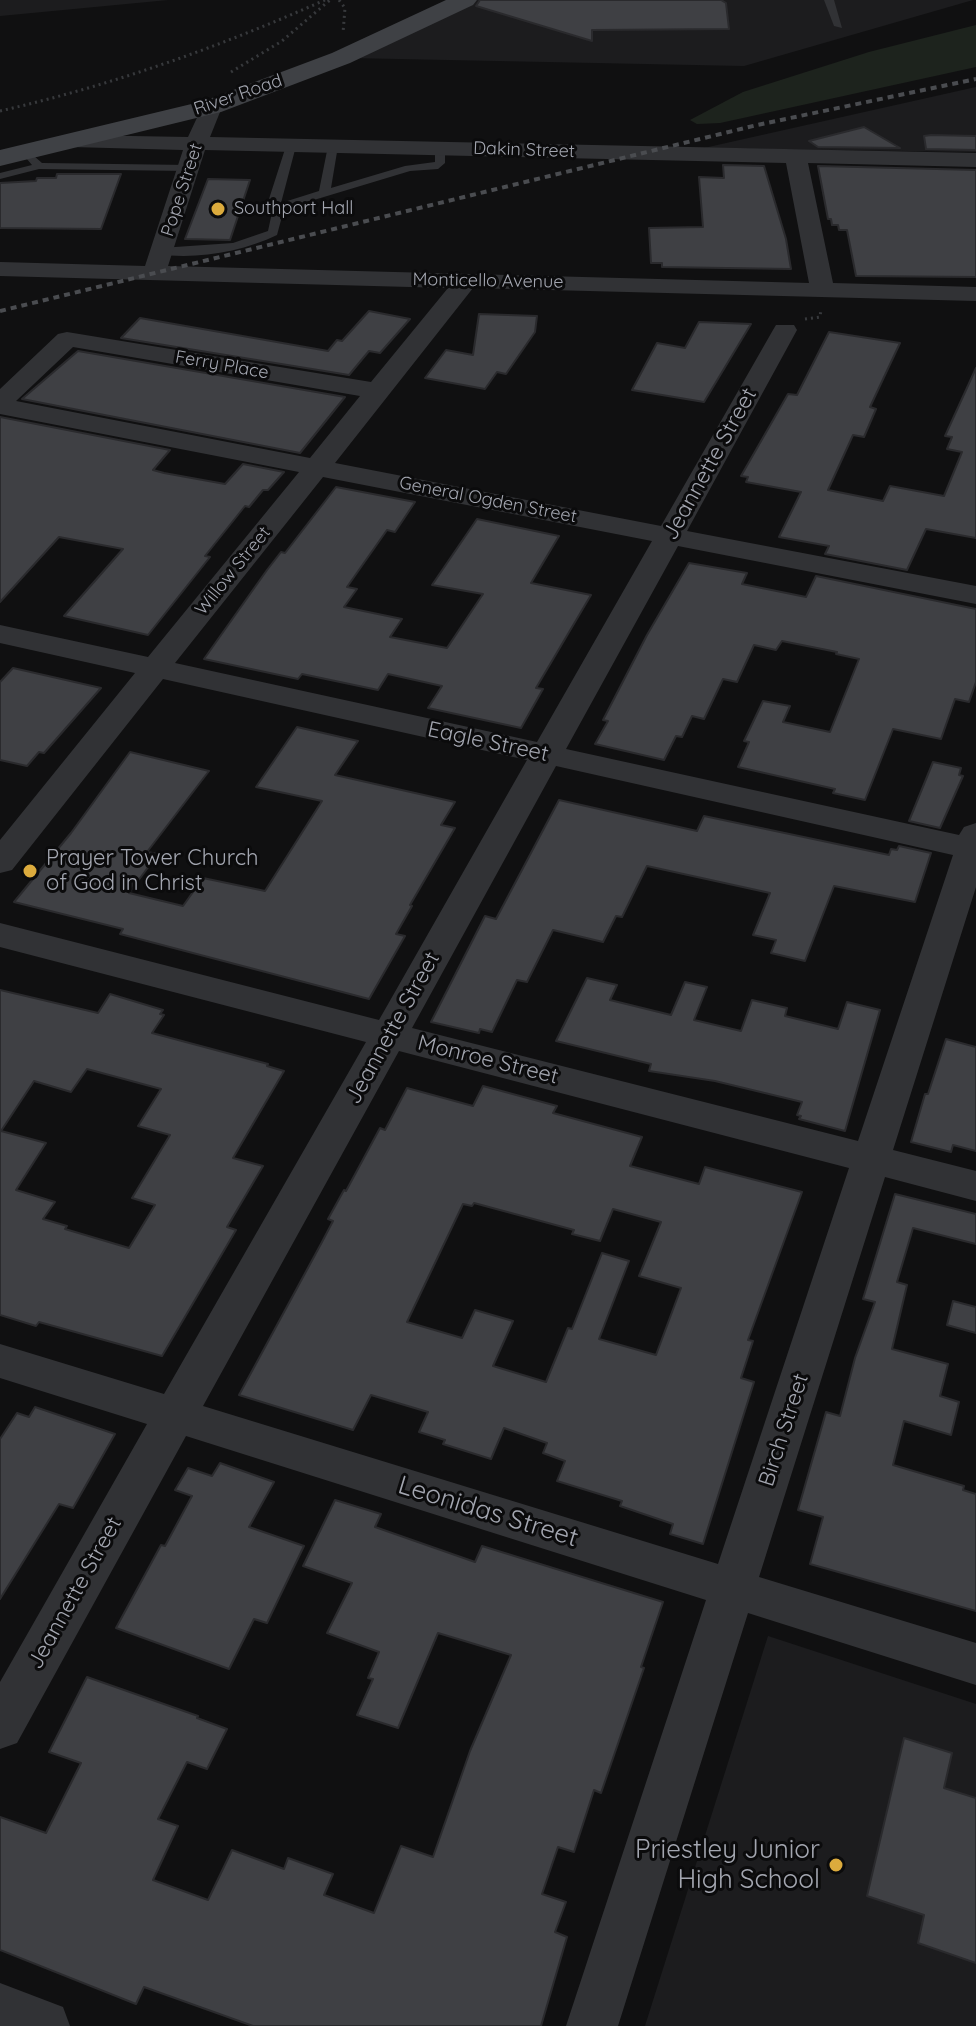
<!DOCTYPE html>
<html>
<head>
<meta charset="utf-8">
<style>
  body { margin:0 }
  canvas { display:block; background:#101011 }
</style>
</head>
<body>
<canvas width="976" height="2026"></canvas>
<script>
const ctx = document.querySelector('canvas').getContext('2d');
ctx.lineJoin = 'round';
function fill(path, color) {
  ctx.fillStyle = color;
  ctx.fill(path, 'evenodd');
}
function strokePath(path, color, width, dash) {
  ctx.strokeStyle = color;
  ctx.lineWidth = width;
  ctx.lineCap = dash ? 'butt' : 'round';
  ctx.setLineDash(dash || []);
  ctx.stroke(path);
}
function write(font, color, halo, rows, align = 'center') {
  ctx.font = font + ' Quicksand,sans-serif';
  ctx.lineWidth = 6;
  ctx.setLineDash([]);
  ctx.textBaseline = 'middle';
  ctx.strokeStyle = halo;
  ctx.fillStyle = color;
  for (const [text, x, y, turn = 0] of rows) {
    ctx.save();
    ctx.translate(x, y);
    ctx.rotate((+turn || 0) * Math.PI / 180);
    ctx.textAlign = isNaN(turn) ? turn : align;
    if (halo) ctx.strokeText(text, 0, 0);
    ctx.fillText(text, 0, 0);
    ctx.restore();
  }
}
const built = new Path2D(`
  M0,0H168L0,16Z
  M477,0H973L744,66L351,58Z
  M976,87V152L704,148Z
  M768,1636L976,1704V2026H645Z`);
const green = new Path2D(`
  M976,25V67L720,123L697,124L690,120L743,92L869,52Z`);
const building = new Path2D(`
  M480,0H721L726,3L729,29L592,30V41L476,6Z
  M864,127L900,148L818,147L809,141Z
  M931,135L976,136V150L926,149L924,136Z
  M723,165L764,166L786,239L791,269L662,267V263H651L649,228L703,227L699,177L724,178Z
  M818,166L976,170V277L856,276L847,230H839L838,225H832L831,219H828Z
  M57,174H121L101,229L0,228V183L36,181L37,178H56Z
  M208,179L250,180L230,240L185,239Z
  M369,311L410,319L380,353L369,351L349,375L121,338L140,318L328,351L337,340L342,341Z
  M479,314L537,316L535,332L506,374L497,372L485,389L425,378L446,350L473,355Z
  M699,322L751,324L704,402L632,390L657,343L685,348Z
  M829,332L900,343L870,407L876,409L864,437L853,435L828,490L883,501L890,486L944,496L962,452L947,449L952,437L945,436L976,368V538L926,529L907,570L825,554L829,546L779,537L801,492L746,482L748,477L741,476L788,394L797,395Z
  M78,351L345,397L300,453L22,399Z
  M0,417L170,450L153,470L164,473L225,484L243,464L284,472L268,490H263L249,507L245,506L205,556L210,557L148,635L64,616L123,549L59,537L0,602Z
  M336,487L415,502L395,532L387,530L347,587L357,589L344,607L402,619L390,637L447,648L483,594L432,585L477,519L559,536L531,583L591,595L536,688L543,689L521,728L428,708L442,686L388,674L378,690L302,674L298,679L204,659L267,570L281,552L285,553Z
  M689,563L747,573L742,584L806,597L816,576L976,609V682L969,702L955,699L941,739L893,729L865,800L833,793L835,789L738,767L749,742L744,741L763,701L790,706L783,722L830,732L859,659L836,654L837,652L782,641L776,650L754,645L737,682L723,679L704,719L692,716L682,737L676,736L664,760L595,744L608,721L603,720L647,635Z
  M13,668L101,688L44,753L39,752L27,766L0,760V682Z
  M297,727L358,741L335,775L455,802L441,825L455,828L410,905L412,906L396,934L405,936L369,999L120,934L123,929L14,902L71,833L130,752L209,771L147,852L158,854L129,893L183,906L203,878L265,891L322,801L256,787Z
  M933,762L961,768L959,775L963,776L940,828L909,821Z
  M559,800L697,831L704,816L889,855L891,849L897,850L899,846L931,853L915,902L834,886L805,961L771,953L776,940L753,935L770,893L647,866L622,917L616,916L603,942L553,930L527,982L517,980L492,1032L480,1029L479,1033L431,1022L485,916L496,919Z
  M587,978L617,985L610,1000L671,1015L685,982L707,987L694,1020L741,1031L752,1000L787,1008L785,1016L838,1029L847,1002L880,1010L845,1131L799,1119L801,1116L797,1115L802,1102L715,1081L649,1071L651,1064L556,1041Z
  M0,990L98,1013L110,994L163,1010L160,1014L164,1015L152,1033L268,1064L267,1066L284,1071L233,1158L263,1166L227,1227L236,1230L162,1356L39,1322L36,1326L0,1315ZM87,1069L161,1089L138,1126L170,1135L132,1198L155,1205L129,1248L65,1229L67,1226L43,1219L55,1202L16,1190L46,1143L1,1131L34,1081L71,1092Z
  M946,1039L976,1047V1151L953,1145L951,1152L911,1142L925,1094H928Z
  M483,1086L557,1106L553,1113L642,1137L630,1166L699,1184L705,1167L802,1192L748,1340L753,1341L741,1378L754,1382L703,1544L670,1534L673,1524L620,1506L622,1501L557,1481L565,1461L543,1453L547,1443L504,1428L491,1459L443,1444L445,1440L419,1432L428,1412L371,1395L353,1430L239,1395L322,1242L333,1221L328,1219L344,1190L346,1191L380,1128L385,1130L407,1088L473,1106ZM474,1203L574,1230L572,1234L600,1241L613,1209L661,1222L639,1276L681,1288L656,1355L599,1339L629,1261L602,1253L572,1329L568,1328L546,1382L493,1366L513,1321L475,1310L462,1338L407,1322L463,1204L472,1206Z
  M895,1194L976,1214V1244L913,1228L897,1282L907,1285L892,1349L948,1364L940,1396L959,1402L951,1435L904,1421L893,1465L964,1486L963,1490L976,1494V1611L810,1564L823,1517L798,1510L826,1412L840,1416L855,1358L875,1302L863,1299Z
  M953,1301L976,1307V1333L947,1325Z
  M35,1407L115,1434L73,1508L59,1504L0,1599V1439L17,1413L29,1417Z
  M220,1463L274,1482L249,1527L304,1546L267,1623L254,1619L229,1669L116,1628L161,1545L165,1546L192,1496L175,1490L188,1468L212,1476Z
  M335,1500L381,1514L375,1527L475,1562L482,1546L663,1602L641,1667L644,1668L601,1793L594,1790L574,1852L558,1847L542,1894L566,1902L555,1932L567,1937L541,2026H253L144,1987L136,2004L0,1950V1817L46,1833L81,1763L49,1752L87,1677L198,1716L197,1718L227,1729L207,1769L187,1762L158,1819L178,1826L153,1880L208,1900L232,1850L284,1869L288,1858L333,1874L324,1895L374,1913L401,1846L433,1857L470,1751L511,1655L438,1633L398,1728L357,1715L373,1679L368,1678L379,1652L327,1633L352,1583L303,1566Z
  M904,1738L952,1753L944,1788L976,1798V1963L918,1943L924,1915L867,1896Z`);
const path = new Path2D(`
  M339,0L345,8L343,33
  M231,72L282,41L330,0
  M0,111C113,85 219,47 325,0
  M805,319L820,317L821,310`);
const lane = new Path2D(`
  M824,0H834L842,28L834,26Z
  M291,143L296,146L281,203L319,191L328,146L333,143L338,146L331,188L405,166L435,162V148L440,145L445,148V163L438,169L410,171L284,209L277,235C242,252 195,260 157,254L155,252L161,248L233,243L268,231L273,208L269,199L286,146Z
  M26,149L42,163L188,165L193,168L188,171L39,169L0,179V173L32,165L21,152Z`);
const street = new Path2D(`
  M212,101L222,107L210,137L976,153V167L808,163L833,283L976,287V301L473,288L335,463L661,526L773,330L776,325H794L797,330L687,531L976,586V604L678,546L566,749L959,835L964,827L976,823V887L893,1150L976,1171V1201L885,1177L759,1577L976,1643V1685L748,1613L618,2026H566L706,1600L186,1436L17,1743L0,1749V1682L147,1424L0,1378V1344L164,1394L366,1042L0,947V923L379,1020L527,760L163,679L12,870L0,873V840L135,673L0,643V625L148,657L299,472L0,414V389L58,334L67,332L371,382L448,288L0,276V262L145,266L183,150L72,147L61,141L72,135L188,137L202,107ZM205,150L786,163L809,283L168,266ZM73,347L360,396L310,458L16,401ZM323,477L652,541L537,742L175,663ZM556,766L953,855L858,1141L412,1028ZM399,1051L849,1168L718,1564L203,1406Z
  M0,1983L63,2007L70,2026H0Z`);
const secondary = new Path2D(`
  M446,0H477L473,5L350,63L221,112L0,166V150L204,101L332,53Z`);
const rail = new Path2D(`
  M0,311L757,125L976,79`);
const markers = [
  [218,209,8,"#dcab3d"],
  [30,871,8,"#dcab3d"],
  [836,1865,8,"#dcab3d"]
];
const farStreetnames = [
  ["River Road",238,95,-19],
  ["Dakin Street",524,150,2],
  ["Pope Street",182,190,-72],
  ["Monticello Avenue",488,281,1],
  ["Ferry Place",222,365,10],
  ["General Ogden Street",488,500,11],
  ["Willow Street",233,571,-51]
];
const farPoinames = [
  ["Southport Hall",234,209]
];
const streetNames = [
  ["Jeannette Street",710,464,-61],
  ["Eagle Street",488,742,12],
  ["Jeannette Street",393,1028,-61],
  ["Monroe Street",488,1060,14],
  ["Birch Street",784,1430,-72],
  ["Jeannette Street",75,1593,-61]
];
const poiNames = [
  ["Prayer Tower Church",46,858],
  ["of God in Christ",46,883]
];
const nearStreetnames = [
  ["Leonidas Street",488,1512,17]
];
const nearPoinames = [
  ["Priestley Junior",820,1850],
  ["High School",820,1880]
];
fill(built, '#1c1c1e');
fill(green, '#1d231d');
fill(building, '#3f4044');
strokePath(building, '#2a2a2d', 2);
strokePath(path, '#37393c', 3, [2, 4]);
fill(lane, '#313235');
fill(street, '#313235');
fill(secondary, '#3f4145');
strokePath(rail, '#4a4c50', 4, [6, 5]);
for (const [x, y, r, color] of markers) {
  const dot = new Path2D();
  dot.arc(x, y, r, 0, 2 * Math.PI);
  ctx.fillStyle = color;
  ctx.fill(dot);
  strokePath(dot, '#0b0b0c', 3);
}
write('18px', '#a3a6b0', '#0b0b0c', farStreetnames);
write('18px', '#a3a6b0', '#0b0b0c', farPoinames, 'left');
write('22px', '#a3a6b0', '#0b0b0c', streetNames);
write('22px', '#a3a6b0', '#0b0b0c', poiNames, 'left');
write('26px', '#a3a6b0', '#0b0b0c', nearStreetnames);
write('26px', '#a3a6b0', '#0b0b0c', nearPoinames, 'right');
</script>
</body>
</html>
